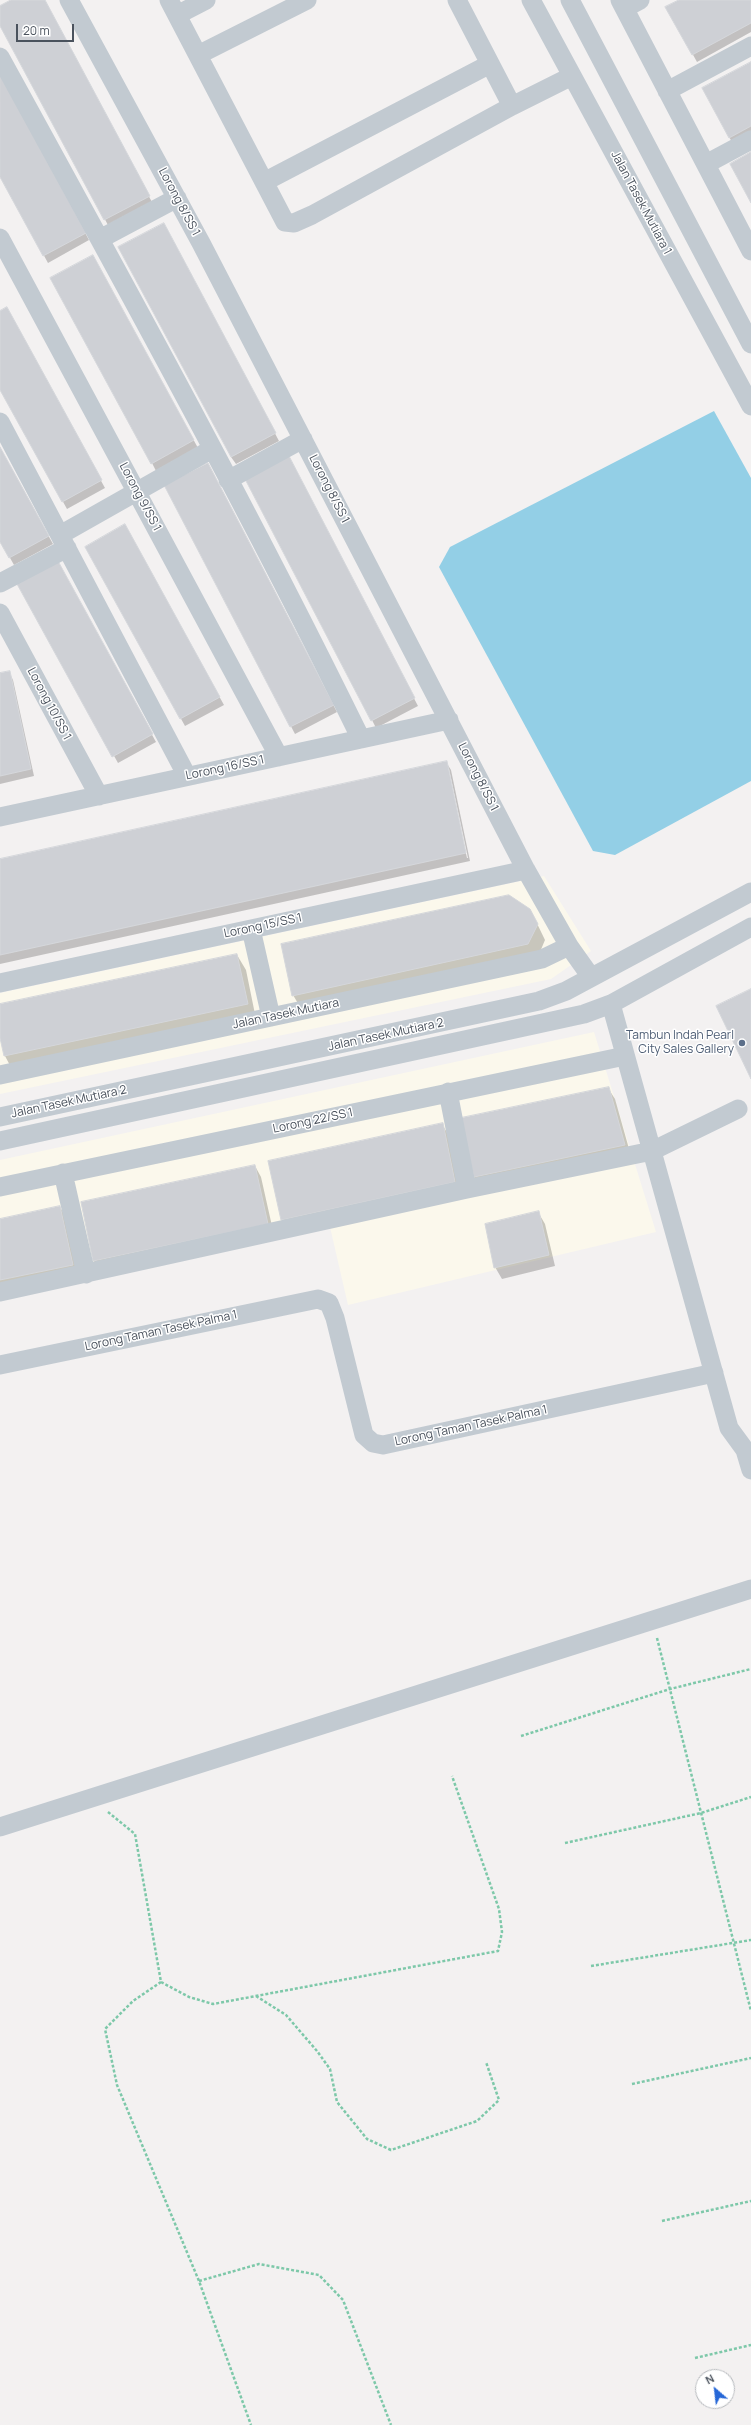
<!DOCTYPE html>
<html>
<head>
<meta charset="utf-8">
<style>
  body { margin:0 }
  #map { position:relative; width:751px; height:2425px; overflow:hidden; background:#f3f1f1; font-family:Manrope,sans-serif }
  canvas { display:block }
  .north { position:absolute; left:695px; top:2369px; width:40px; height:40px; box-sizing:border-box; background:#fff; border:1px solid #b7babe; border-radius:50%; rotate:332deg; font-size:11px; font-weight:700; line-height:16px; text-align:center; color:#4a525d }
  .north::after { content:''; display:block; margin:auto; width:14px; height:18px; background:#2667d7; clip-path:polygon(50% 0,100% 100%,50% 72%,0 100%) }
  .scale { position:absolute; left:16px; top:24px; width:58px; height:18px; box-sizing:border-box; border:2px solid #4a525d; border-top:0; padding-left:5px; font-size:12px; line-height:14px; white-space:nowrap; color:#4a525d; -webkit-text-stroke:3px #fff; paint-order:stroke }
</style>
</head>
<body>
<div id="map">
<canvas width="751" height="2425"></canvas>
<div class="north">N</div>
<div class="scale">20 m</div>
</div>
<script>
const ctx = document.querySelector('canvas').getContext('2d');
ctx.lineJoin = 'round';
function fill(path, color) {
  ctx.fillStyle = color;
  ctx.fill(path, 'evenodd');
}
function strokePath(path, color, width, dash) {
  ctx.strokeStyle = color;
  ctx.lineWidth = width;
  ctx.lineCap = dash ? 'butt' : 'round';
  ctx.setLineDash(dash || []);
  ctx.stroke(path);
}
function write(font, color, halo, rows, align = 'center') {
  ctx.font = font + ' Manrope,sans-serif';
  ctx.lineWidth = 3;
  ctx.setLineDash([]);
  ctx.textBaseline = 'middle';
  ctx.strokeStyle = halo;
  ctx.fillStyle = color;
  for (const [text, x, y, turn = 0] of rows) {
    ctx.save();
    ctx.translate(x, y);
    ctx.rotate((+turn || 0) * Math.PI / 180);
    ctx.textAlign = isNaN(turn) ? turn : align;
    if (halo) ctx.strokeText(text, 0, 0);
    ctx.fillText(text, 0, 0);
    ctx.restore();
  }
}
const commercial = new Path2D(`
  M544,876L591,951L551,979L0,1094V993Z
  M594,1032L656,1232L348,1305L330,1227L0,1297V1160Z`);
const water = new Path2D(`
  M714,411L751,478V781L615,855L593,851L439,567L450,547Z`);
const shadow = new Path2D(`
  M13,0H44L153,204L109,227L0,23V7Z
  M681,0H751V32L697,62L667,8Z
  M751,63V136L734,145L729,137Z
  M0,76L89,240L48,263L0,175Z
  M168,232L279,441L236,464L231,457Z
  M97,264L198,448L156,471L152,463Z
  M6,308L105,488L67,509L0,388V312Z
  M0,448L53,544L14,565L0,540Z
  M292,465L418,706L376,728L372,720Z
  M211,472L337,712L295,734L165,486Z
  M125,526L224,705L185,726L86,547Z
  M57,563L156,742L118,763L18,584Z
  M9,672L13,680L34,776L0,784V674Z
  M446,762L451,770L470,861L0,964V860ZM447,769H449L468,858H467Z
  M530,909L545,940L537,959L302,1010L293,995Z
  M237,955L246,970L256,1019L13,1071L5,1056L0,1033V1005Z
  M608,1088L615,1099L631,1156L481,1188L474,1177L462,1119Z
  M442,1124L449,1136L461,1193L288,1231L282,1220Z
  M255,1166L261,1177L274,1235L101,1272L94,1261L82,1203Z
  M60,1207L66,1218L78,1276L0,1293V1220Z
  M538,1212L545,1224L555,1266L502,1279L495,1267Z`);
const building = new Path2D(`
  M11,0H45L150,196L104,220L0,26V6Z
  M679,0H751V23L692,55L665,7Z
  M751,62V126L729,138L702,88Z
  M0,74L86,233L43,256L0,177Z
  M751,152V203L730,164Z
  M164,223L276,433L231,457L118,247Z
  M93,255L194,440L151,464L50,278Z
  M7,307L102,480L62,502L0,390V311Z
  M0,447L49,536L9,558L0,542Z
  M289,456L415,698L371,721L245,479Z
  M208,463L334,705L290,727L164,485Z
  M125,524L220,697L180,719L85,547Z
  M58,561L153,734L112,757L17,584Z
  M10,671L31,769L0,776V673Z
  M447,761L466,853L0,955V859Z
  M509,895L530,909L538,924L528,944L292,996L281,944Z
  M237,954L248,1004L4,1056L0,1038V1004Z
  M751,989V1079L716,1006Z
  M609,1087L625,1145L474,1177L461,1118Z
  M443,1123L455,1182L281,1220L268,1161Z
  M255,1165L268,1224L93,1261L81,1202Z
  M60,1206L73,1265L0,1280V1219Z
  M539,1211L549,1255L494,1268L485,1224Z`);
const path = new Path2D(`
  M657,1638L751,2011
  M521,1736L670,1689L751,1669
  M108,1812L135,1834L161,1982L133,2001L105,2029L117,2085L199,2281L251,2425
  M565,1843L701,1813L751,1797
  M591,1966L751,1940
  M161,1982L189,1997L213,2004L498,1951L502,1932L499,1909L452,1776
  M256,1996L286,2015L317,2051L330,2069L337,2102L367,2139L391,2150L477,2121L499,2100L486,2062
  M632,2084L751,2058
  M662,2221L751,2201
  M199,2281L259,2264L319,2275L343,2300L391,2425
  M695,2358L751,2345`);
const minor = new Path2D(`
  M69,0L201,243L526,870L569,946L591,977
  M169,0L285,222L294,223L312,215L512,106L572,76
  M457,0L512,106
  M531,0L751,406
  M570,0L751,344
  M620,0L751,251
  M625,8L640,0
  M177,15L206,0
  M198,55L307,0
  M0,57C124,283 248,508 361,739
  M667,91L751,46
  M706,164L751,140
  M264,182L490,64
  M0,238L279,757
  M100,239L177,198
  M0,422L187,776
  M228,480L303,439
  M60,535L212,449
  M0,583L67,548
  M0,613L99,796
  M0,817L449,720
  M251,929L271,1017
  M0,983L526,870
  M611,1004L729,1428L745,1450L751,1470
  M0,1075L542,959L569,946
  M448,1092L467,1189
  M0,1117L539,1001L566,991L751,892
  M0,1141L584,1014L611,1004L751,927
  M63,1173L86,1274
  M0,1187L625,1056
  M0,1292L467,1189L652,1151L738,1109
  M0,1365L318,1299L329,1303L335,1318L364,1435L373,1443L383,1445L714,1373
  M0,1827L751,1589`);
const markers = [
  [742,1043,4,"#5c6f8a"]
];
const streetNames = [
  ["Lorong 8/SS 1",179,202,62],
  ["Jalan Tasek Mutiara 1",641,203,62],
  ["Lorong 8/SS 1",329,489,63],
  ["Lorong 9/SS 1",140,497,62],
  ["Lorong 10/SS 1",49,704,62],
  ["Lorong 16/SS 1",225,768,-12],
  ["Lorong 8/SS 1",478,777,63],
  ["Lorong 15/SS 1",263,926,-12],
  ["Jalan Tasek Mutiara",286,1014,-12],
  ["Jalan Tasek Mutiara 2",386,1035,-12],
  ["Jalan Tasek Mutiara 2",69,1102,-12],
  ["Lorong 22/SS 1",313,1121,-12],
  ["Lorong Taman Tasek Palma 1",161,1331,-12],
  ["Lorong Taman Tasek Palma 1",471,1426,-12]
];
const serviceNames = [
  ["Tambun Indah Pearl",734,1036],
  ["City Sales Gallery",734,1050]
];
fill(commercial, '#fbf8ec');
fill(water, '#93cfe6');
fill(shadow, '#0003');
fill(building, '#ced0d5');
strokePath(building, '#d5d7db', 1);
strokePath(path, '#7dc8a9', 2.5, [3, 2]);
strokePath(minor, '#c2cad1', 19);
for (const [x, y, r, color] of markers) {
  const dot = new Path2D();
  dot.arc(x, y, r, 0, 2 * Math.PI);
  ctx.fillStyle = color;
  ctx.fill(dot);
  strokePath(dot, '#fff', 1.5);
}
write('12px', '#4a525d', '#fff', streetNames);
write('12px', '#4e5e75', '#fff', serviceNames, 'right');
</script>
</body>
</html>
